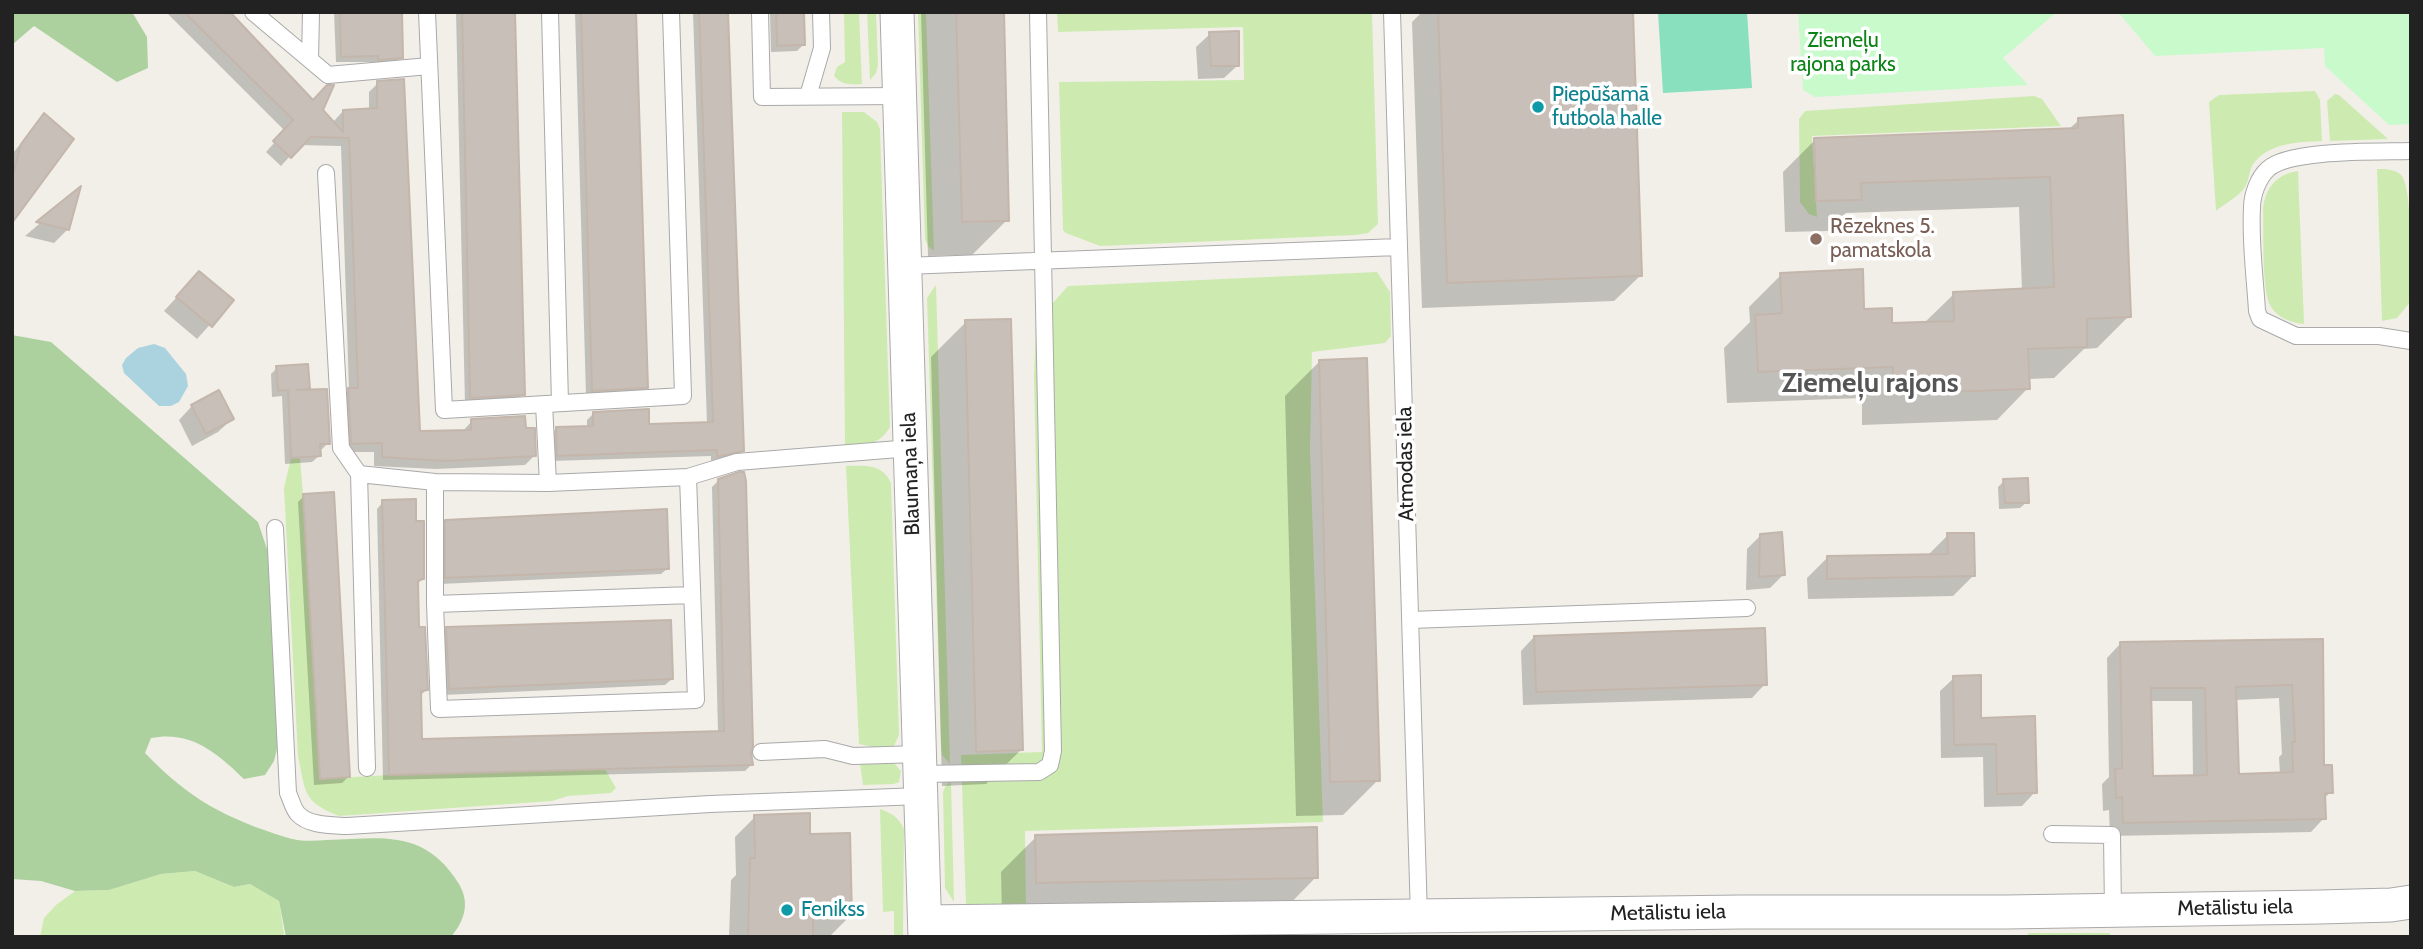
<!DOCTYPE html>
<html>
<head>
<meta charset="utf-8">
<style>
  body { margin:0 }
  #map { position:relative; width:2423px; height:949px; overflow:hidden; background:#f2efe9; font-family:Cabin,sans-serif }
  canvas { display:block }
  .frame { position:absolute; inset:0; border:14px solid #222; pointer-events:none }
</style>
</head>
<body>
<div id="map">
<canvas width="2423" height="949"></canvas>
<div class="frame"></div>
</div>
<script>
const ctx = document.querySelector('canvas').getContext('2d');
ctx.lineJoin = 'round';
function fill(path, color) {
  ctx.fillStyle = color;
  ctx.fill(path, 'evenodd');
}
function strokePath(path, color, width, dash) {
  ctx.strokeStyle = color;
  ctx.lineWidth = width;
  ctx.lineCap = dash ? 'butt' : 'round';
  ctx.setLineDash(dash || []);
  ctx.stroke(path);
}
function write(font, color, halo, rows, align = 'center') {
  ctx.font = font + ' Cabin,sans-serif';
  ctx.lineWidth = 7;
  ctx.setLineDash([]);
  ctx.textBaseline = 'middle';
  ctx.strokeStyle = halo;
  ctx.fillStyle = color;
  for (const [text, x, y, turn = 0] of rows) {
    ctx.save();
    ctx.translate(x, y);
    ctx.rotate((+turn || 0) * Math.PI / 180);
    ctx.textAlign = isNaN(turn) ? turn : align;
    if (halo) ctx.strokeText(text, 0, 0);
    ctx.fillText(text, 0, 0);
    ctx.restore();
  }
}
const grass = new Path2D(`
  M844,12H859L862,84C850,85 842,85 834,76L837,67L845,62Z
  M867,12H876L878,65L876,73L870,80Z
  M918,12H926L934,251L928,246L925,239Z
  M1057,12H1372L1378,224L1368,233L1356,235L1100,246L1066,233L1063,230L1059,82L1244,80L1243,27L1058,32Z
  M2315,91L2320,100L2322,141C2298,142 2266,143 2252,166C2249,172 2249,181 2245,187C2240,196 2224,204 2216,211L2209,102L2219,95Z
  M2335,94L2339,95L2388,139L2330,141L2327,101Z
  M2034,96L2042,99L2061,126L1812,136L1817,217L1809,214L1800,202L1799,119L1805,111Z
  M842,112H864L877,122L880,129L890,427C879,446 865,445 845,445Z
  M2377,169C2385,169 2397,169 2402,176C2413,192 2411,278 2411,301L2397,318L2382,321Z
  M2298,171L2304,324C2292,323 2278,318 2271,307C2261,291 2264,229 2263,208C2266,187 2277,174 2298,171Z
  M1377,272L1390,292L1391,336L1385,343L1312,352L1310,450L1323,822L1025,831L1026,904L966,905L961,755L1042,752L1034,376L1036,322L1068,286Z
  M936,285L950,764L942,755L941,746L927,298Z
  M291,458H300L303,494L320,779L389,775L605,769L616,788L611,793L568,796L552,801L339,816C302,801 306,793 298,756L284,488Z
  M846,466C864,466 882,463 891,483L899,735L894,746L878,748L859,744Z
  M894,763L901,771L899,782L894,784L863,785L860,764Z
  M951,781L954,902L945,888L943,792L946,785Z
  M880,809C892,813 898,817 904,829L903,937H894V911L883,912Z
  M195,871L234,887L250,884L279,901L284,934L280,937H40L44,918L56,905L75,891L109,890L161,874Z
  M2029,933H2109L2112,936L2026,937Z`);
const forest = new Path2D(`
  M12,12H132L147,37L148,68L117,82L34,26L12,45Z
  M12,335L51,342L258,522L269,555L278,745L274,761L265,775L244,779C217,753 191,730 151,738L145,753C189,799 225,818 285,837C299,842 313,841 327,840C383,838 425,829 459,884C470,903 465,920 451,937H286L279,901L250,884L234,887L195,871L161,874L109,890L75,891L41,881L12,879Z`);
const park = new Path2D(`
  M1798,12H2057L2003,58L2028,85L1815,97L1803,90Z
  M2118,12H2411V124L2389,125L2325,66L2324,48L2155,56Z`);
const pitch = new Path2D(`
  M1658,12H1747L1752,88L1663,93Z`);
const water = new Path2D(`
  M154,344L165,348L186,374L188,386L179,402L171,406H159L124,373L122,365L126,358L138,348Z`);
const shadow = new Path2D(`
  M166,12H228L334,125V121L343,111L369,110V92L378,83L418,433L462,432L472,421L524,430L534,456L525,465L436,469L374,466V452H343L340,399L349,390L341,146L300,145L281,166L266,152L285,131Z
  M334,12H400L402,57L395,64L372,66V62H336Z
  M456,12H514L523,394L517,400L465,404Z
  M575,12H635L646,387L640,393L586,396Z
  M693,12H728L742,450L735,457L711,462V456L551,461L550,435L556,429L587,428V420L593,414L647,426L707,424Z
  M770,12H802L803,45L797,51L771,52Z
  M921,12H1002L1007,220L972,255L928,256Z
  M1422,12H1631L1640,276L1614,301L1422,308L1412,22Z
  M1210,34L1238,65L1224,78L1198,79L1196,47Z
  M44,116L12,220V154Z
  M2079,120L2129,316L2097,348L2084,349L2054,378L2028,379V388L1997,420L1862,425V398L1727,403L1724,348L1750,322L1749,307L1781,275L1891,325L1923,324L1954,294L2022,291L2019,207L1846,213L1828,231L1785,232L1783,172L1815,140L2068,130Z
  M78,191L68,229L54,243L25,236Z
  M199,273L232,300L197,339L164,311Z
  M966,322L1021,750L986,784L942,786L931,357Z
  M1320,361L1378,780L1343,815L1296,816L1285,396Z
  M277,368L308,388L305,391L328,443L322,449H318L319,456L312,462L285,464L282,396L272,397L271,374Z
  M192,406L232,419L218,432L192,446L179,420Z
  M718,481L751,765L745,771L383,780L377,509L383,502L415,523L423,579L416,585L417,629L426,690L419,697L420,741L718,733L712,487Z
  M2004,481L2027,502L2020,508L1999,509L1998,487Z
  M304,496L348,777L342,783L314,785L298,502Z
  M446,522L668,568L661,574L440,584V528Z
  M1948,535L1973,576L1953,596L1808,599L1807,578L1827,558L1927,556Z
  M1760,536L1783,575L1770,588L1746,590L1747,549Z
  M447,628L672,679L665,685L443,695L441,635Z
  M1534,637L1765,684L1752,698L1523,705L1521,651Z
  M2321,641L2322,766L2331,792L2323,799L2324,818L2311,832L2110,836L2109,810L2103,811L2102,784L2109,777L2107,658L2120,644ZM2279,698L2282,754L2279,757L2280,774L2237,776L2235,700ZM2150,701H2192L2193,777L2152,778Z
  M1954,678L1980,720L2035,792L2022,806L1984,807L1983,757L1941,758L1940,691Z
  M755,817L808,836L850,916L830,936L729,937L731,880L736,875L735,837Z
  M1036,837L1316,877L1282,912L1002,917L1001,872Z`);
const building = new Path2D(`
  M184,12H230L313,100L327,85H334L323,110L343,132V110L377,108V81L404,79L420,431L471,430V419L525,416L526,428H535L536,456L446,461L382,457V443L351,444L348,388H358L349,138L311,137L291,158L273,141L293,120Z
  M340,12H402L403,58L378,60V56L341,57Z
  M462,12H515L525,395L470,398Z
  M581,12H636L648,388L592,391Z
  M699,12H728L744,451L717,457V450L557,456L556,427L593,426V412L649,409V424L713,422Z
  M776,12H804L805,45L777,46Z
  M956,12H1004L1009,221L962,222Z
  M1438,12H1633L1642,276L1447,283Z
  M1239,31V66H1211L1209,32Z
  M44,113L74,139L12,223V178L21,144Z
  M2123,115L2131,317L2087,319V347L2028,349L2030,389L1893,394V367L1758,372L1755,315L1782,313L1780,273L1863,269L1864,309L1892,308V323L1954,321L1953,292L2054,287L2050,177L1861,183L1862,200L1816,201L1814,138L2078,128V118Z
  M81,186L69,230L36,222Z
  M199,271L234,300L212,327L176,297Z
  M1011,319L1023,750L976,752L965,320Z
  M1367,358L1380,781L1330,782L1319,360Z
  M308,364L310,389L296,390L327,389L330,444H320L321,456L291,458L288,390L278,391L276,366Z
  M219,390L234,419L206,434L191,405Z
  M739,472H744L746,481L753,746L751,752L753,765L389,775L382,500L416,499V521H424V579L418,580L419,627H425L428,690L421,691L422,739L724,731L718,479Z
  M2028,478L2029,503H2005L2003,479Z
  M334,492L350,777L320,779L303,494Z
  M667,509L669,569L445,578V520Z
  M1782,532L1785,575L1759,577L1760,534Z
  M1947,533H1974L1975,576L1827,579V556L1948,554Z
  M671,620L673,679L449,689L446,627Z
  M1765,628L1767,685L1536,692L1534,636Z
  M2323,639L2324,765H2332L2333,793H2325L2326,819L2123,823L2122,797L2116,798L2115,769L2122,768L2120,642ZM2292,685L2295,742H2292L2293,772L2239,774L2236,687ZM2151,688H2205L2207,775L2153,776Z
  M1981,675V718L2035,716L2037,793L1997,794L1996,744L1954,745L1953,676Z
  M810,813V834L850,833L852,917L813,918V937H748L750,858H755L754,815Z
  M1317,827L1318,878L1036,883L1035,835Z`);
const service = new Path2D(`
  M253,12L328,75L429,66
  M427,12L444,410L683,396L671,12
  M550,12L560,403
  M760,12L762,97L900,96
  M1392,12L1419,917
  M310,60L311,12
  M808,96L822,48L821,12
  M2411,151C2380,152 2289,149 2268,169C2258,178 2252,195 2252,208C2250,242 2255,277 2257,311L2260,319L2296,336H2379L2411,341
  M326,173L341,448L359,474L435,482L548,483L688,477L737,462L911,448
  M905,266L1398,247
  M544,404L548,483
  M359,474L367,768
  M435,482V604L439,709L696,700L688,477
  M275,528L288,793C291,799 293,809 298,814C309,826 332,825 347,826L710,804L921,796
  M435,604L692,595
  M1410,620L1747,608
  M761,752L825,749L853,756L920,754
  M920,774L1039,772L1050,765L1053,751L1038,12
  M2052,834L2112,835L2113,911`);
const minor = new Path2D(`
  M897,12L925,937
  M925,922L1742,912H2006L2320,907L2391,905L2411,902`);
const markers = [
  [1538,107,7,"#0f9aa8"],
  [1816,239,7,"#8d6e63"],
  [787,910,7,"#0f9aa8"]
];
const parkNames = [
  ["Ziemeļu",1843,41],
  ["rajona parks",1843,65]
];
const cultureNames = [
  ["Piepūšamā",1552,95],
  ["futbola halle",1552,119],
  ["Fenikss",801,910]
];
const educationNames = [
  ["Rēzeknes 5.",1830,227],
  ["pamatskola",1830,251]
];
const streetNames = [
  ["Atmodas iela",1406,464,-91],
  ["Blaumaņa iela",911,474,-92],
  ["Metālistu iela",2235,908,-1],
  ["Metālistu iela",1668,913,-1]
];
const districtNames = [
  ["Ziemeļu rajons",1870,384]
];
fill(grass, '#cdebb0');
fill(forest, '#add19e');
fill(park, '#c8facc');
fill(pitch, '#88e0be');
fill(water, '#aad3df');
fill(shadow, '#0003');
fill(building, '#c7bfb8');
strokePath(building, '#c4b6ab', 2);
strokePath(service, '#a9a9a9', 18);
strokePath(minor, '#a9a9a9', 35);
strokePath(service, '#fff', 16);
strokePath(minor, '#fff', 33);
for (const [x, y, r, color] of markers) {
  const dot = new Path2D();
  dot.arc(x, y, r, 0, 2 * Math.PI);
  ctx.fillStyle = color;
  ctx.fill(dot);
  strokePath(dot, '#fff', 2.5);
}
write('21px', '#0c8416', '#fff', parkNames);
write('21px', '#0d838f', '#fff', cultureNames, 'left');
write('21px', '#785e54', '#fff', educationNames, 'left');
write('21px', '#222', '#fff', streetNames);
write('bold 28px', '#555', '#fff', districtNames);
</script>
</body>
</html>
